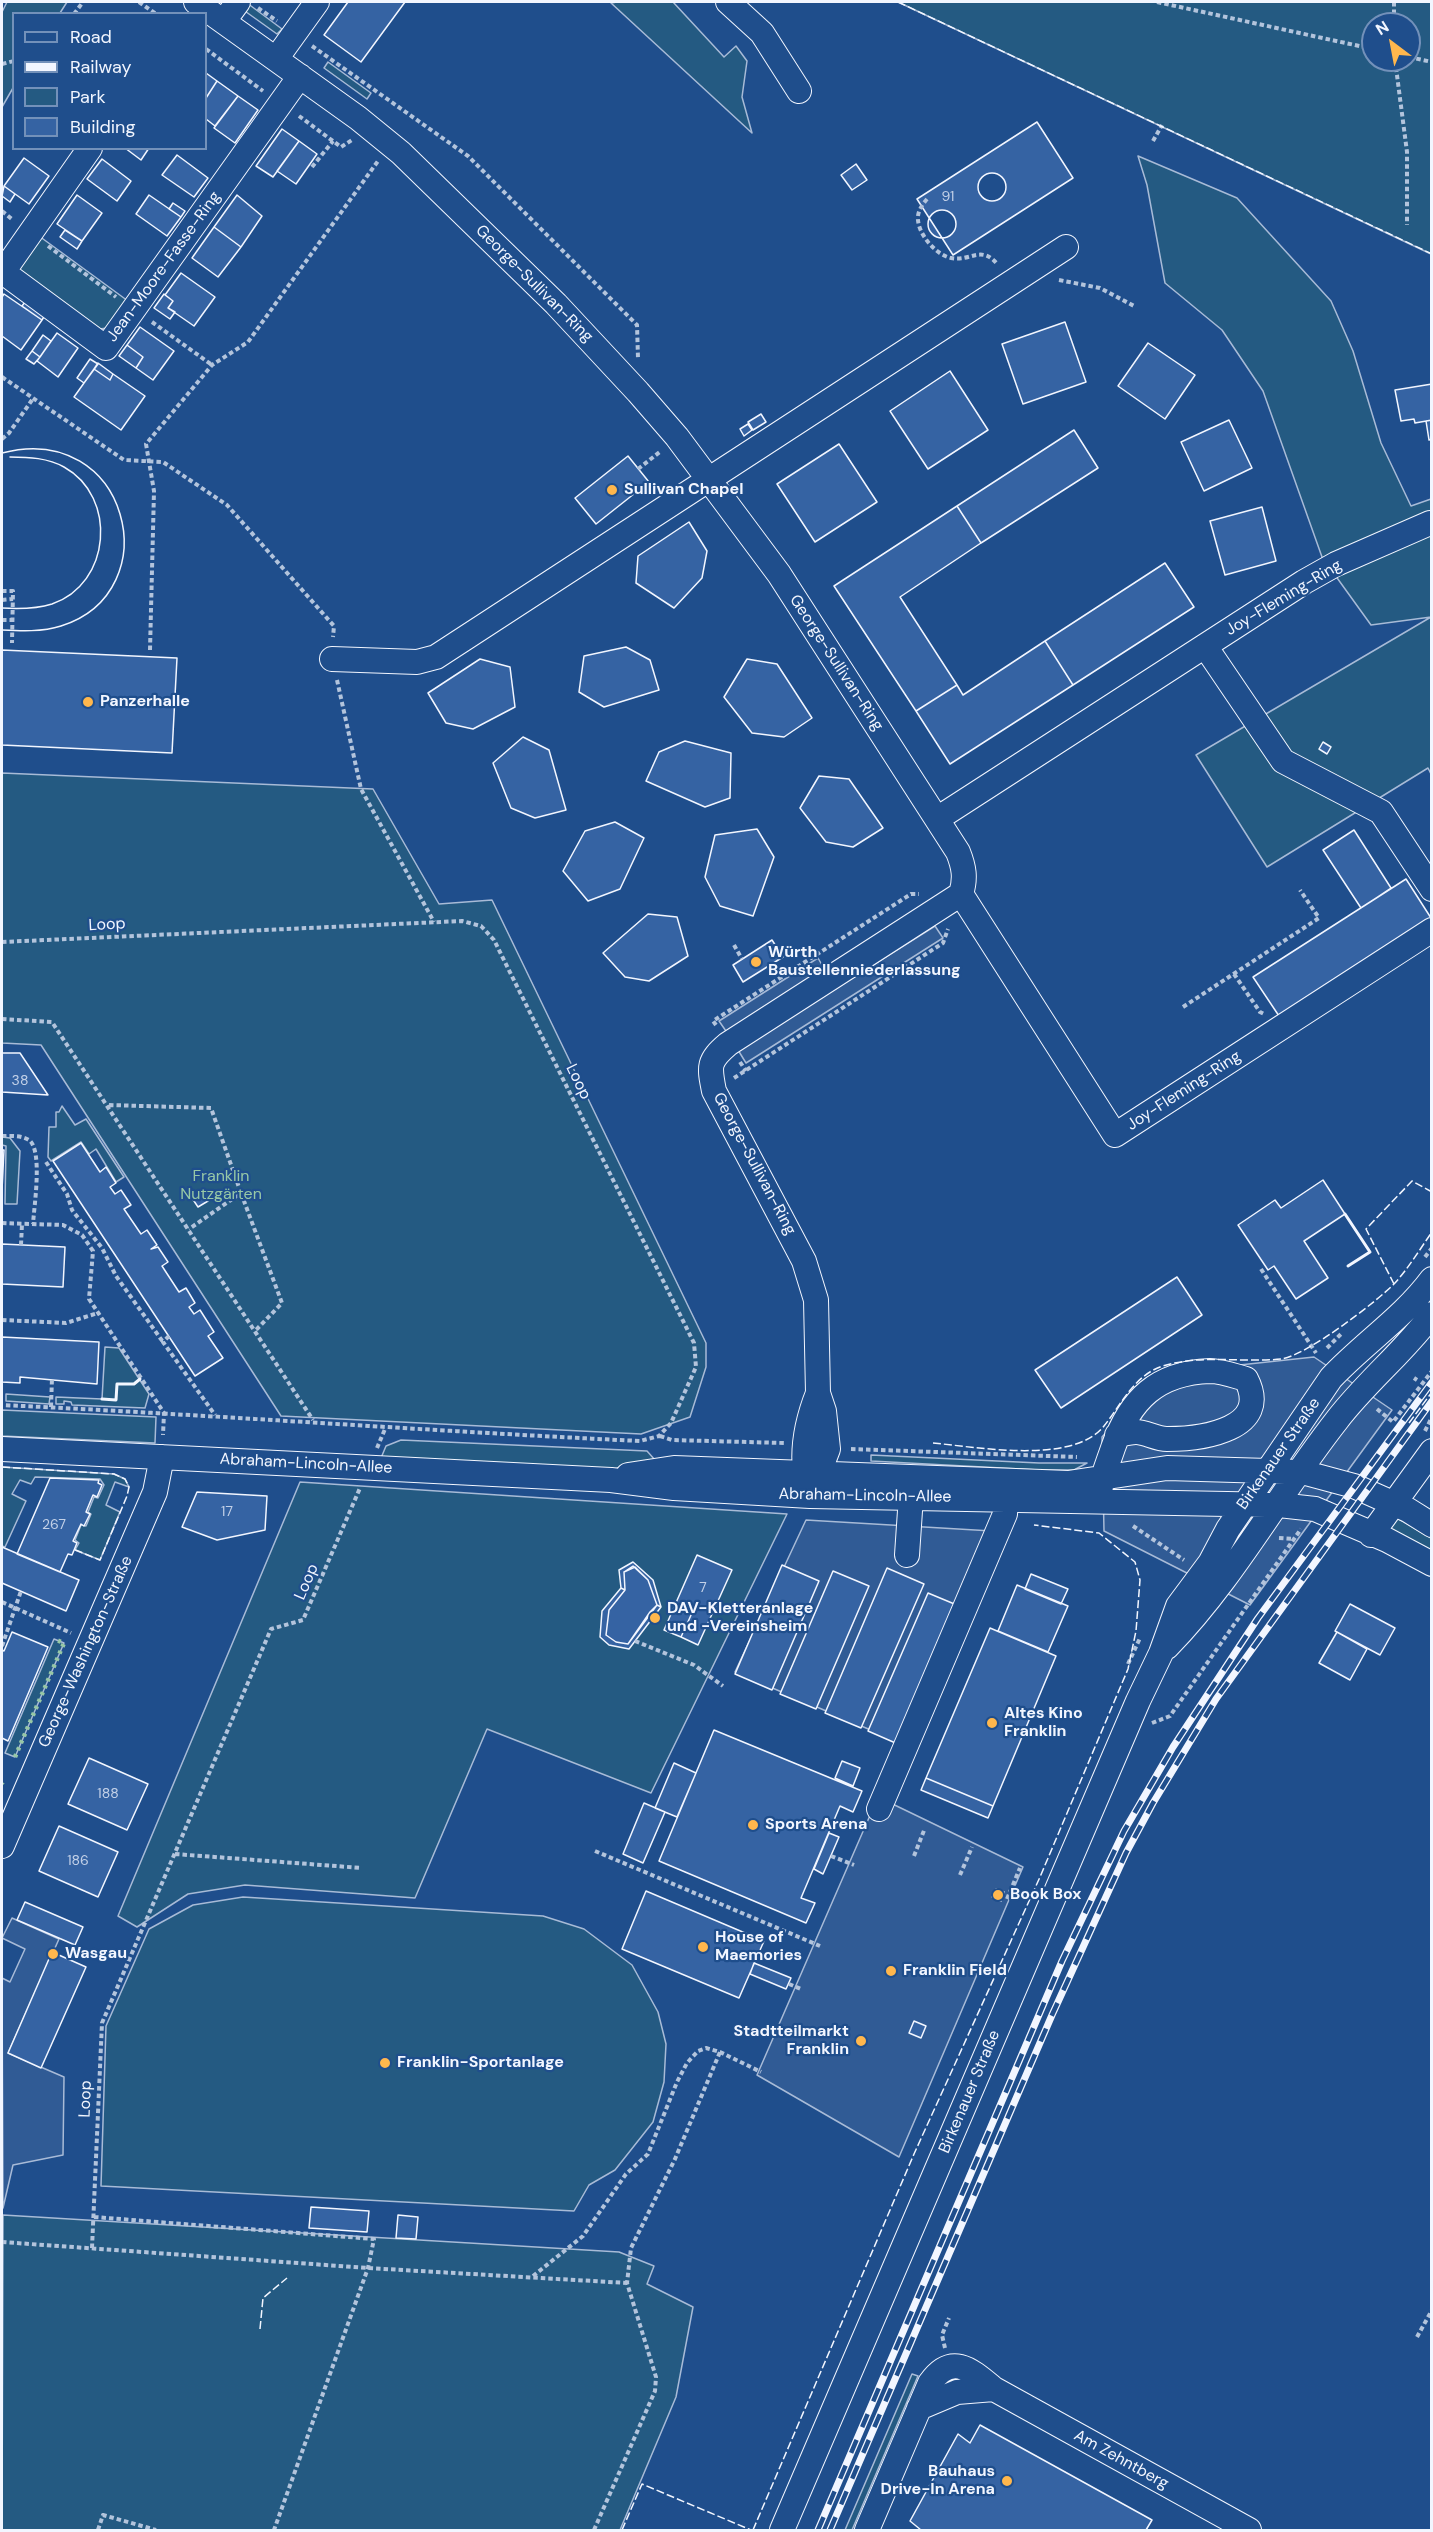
<!DOCTYPE html>
<html>
<head>
<meta charset="utf-8">
<style>
  body { margin:0 }
  #map { position:relative; width:1433px; height:2532px; overflow:hidden; background:#1f4e8c; font-family:"DM Sans",sans-serif }
  canvas { display:block }
  .frame { position:absolute; inset:0; border:3px solid #f2f6ff; pointer-events:none }
  .legend { position:absolute; left:12px; top:12px; width:195px; height:138px; box-sizing:border-box; background:#1f4e8c; border:2px solid #7391ba; margin:0; padding:8px 10px; list-style:none; font-size:18px; color:#f2f6ff }
  .legend li { display:flex; align-items:center; gap:12px; height:30px }
  .legend b { width:30px; border:2px solid #7391ba }
  .north { position:absolute; left:1361px; top:12px; width:60px; height:60px; box-sizing:border-box; background:#1f4e8c; border:2px solid #7391ba; border-radius:50%; rotate:328deg; font-size:16px; font-weight:700; line-height:24px; text-align:center; color:#f2f6ff }
  .north::after { content:''; display:block; margin:auto; width:21px; height:27px; background:#ffb74d; clip-path:polygon(50% 0,100% 100%,50% 72%,0 100%) }
</style>
</head>
<body>
<div id="map">
<canvas width="1433" height="2532"></canvas>
<div class="frame"></div>
<ul class="legend">
<li><b style="height:8px;background:#1f4e8c"></b>Road</li>
<li><b style="height:8px;background:#f2f6ff"></b>Railway</li>
<li><b style="height:16px;background:#245a82"></b>Park</li>
<li><b style="height:16px;background:#3563a3"></b>Building</li>
</ul>
<div class="north">N</div>
</div>
<script>
const ctx = document.querySelector('canvas').getContext('2d');
ctx.lineJoin = 'round';
function fill(path, color) {
  ctx.fillStyle = color;
  ctx.fill(path, 'evenodd');
}
function strokePath(path, color, width, dash) {
  ctx.strokeStyle = color;
  ctx.lineWidth = width;
  ctx.lineCap = dash ? 'butt' : 'round';
  ctx.setLineDash(dash || []);
  ctx.stroke(path);
}
function write(font, color, halo, rows, align = 'center') {
  ctx.font = font + ' "DM Sans",sans-serif';
  ctx.lineWidth = 4.5;
  ctx.setLineDash([]);
  ctx.textBaseline = 'middle';
  ctx.strokeStyle = halo;
  ctx.fillStyle = color;
  for (const [text, x, y, turn = 0] of rows) {
    ctx.save();
    ctx.translate(x, y);
    ctx.rotate((+turn || 0) * Math.PI / 180);
    ctx.textAlign = isNaN(turn) ? turn : align;
    if (halo) ctx.strokeText(text, 0, 0);
    ctx.fillText(text, 0, 0);
    ctx.restore();
  }
}
const green = new Path2D(`
  M7,2H67L60,13L14,14L13,88L2,107V12Z
  M617,2H673L724,57L736,46L747,61L742,97L752,133L611,3Z
  M898,2H1431V254ZM1373,24H1409V60H1373Z
  M247,3L282,29L277,34L242,9Z
  M328,62L371,93L367,99L324,68Z
  M1138,156L1237,198L1331,301L1353,351L1381,443L1411,506L1431,499V774L1428,768L1267,867L1196,755L1431,617L1371,625L1322,557L1263,391L1222,330L1165,283L1147,185Z
  M39,236L128,301L108,328L99,329L21,273L19,263Z
  M2,773L373,789L439,904L492,900L706,1343V1367L690,1417L641,1434L281,1416L41,1045L2,1043Z
  M62,1106L75,1125L86,1119L124,1177L116,1182L96,1149L89,1154L81,1142L51,1161L48,1157L49,1127H56V1112H59Z
  M2,1137L10,1138L20,1151L17,1204H5L6,1146L2,1145Z
  M105,1347L119,1348L149,1394L145,1408L72,1405L71,1402L64,1401V1404H56V1397L102,1399Z
  M6,1394L50,1397L49,1404L6,1401Z
  M2,1410L156,1417L155,1443L2,1436Z
  M401,1440L647,1451L655,1460L609,1470L381,1458L386,1446Z
  M871,1455L1039,1463H1087L1074,1470H1039L871,1461Z
  M2,1467L114,1474L125,1479L129,1487L115,1482L106,1505L120,1512L100,1560L75,1550L79,1543L75,1540L81,1525L86,1526L91,1514L88,1512L94,1497L98,1498L104,1485L100,1479L35,1477L31,1484L20,1480L12,1494L26,1501L5,1547L2,1546Z
  M300,1482L787,1514L651,1793L487,1729L415,1898L245,1885L188,1894L137,1927L118,1916Z
  M1397,1518L1431,1538V1555L1386,1530Z
  M54,1639L64,1643L15,1757L5,1753Z
  M243,1897L543,1916L584,1929L632,1965L658,2012L666,2044L664,2082L653,2122L615,2170L589,2185L574,2211L101,2186L106,2026L149,1929L193,1905Z
  M3,2215L619,2252L654,2266L647,2284L693,2307L676,2397L620,2530H2Z
  M912,2374L918,2376L852,2530H845Z`);
const parking = new Path2D(`
  M935,926L943,938L746,1063L738,1050Z
  M818,958L826,972L728,1034L719,1021Z
  M1314,1357L1392,1410L1250,1605L1104,1531L1102,1437L1143,1390L1165,1373Z
  M806,1520L992,1531L901,1743L735,1672Z
  M878,1797L1023,1867L899,2157L757,2075Z
  M12,1918L59,1939L8,2053L64,2077L63,2155L13,2165L3,2208L2,1978L10,1982L25,1949L2,1938Z`);
const building = new Path2D(`
  M348,2H405L361,62L324,35Z
  M206,73L217,81L206,98Z
  M217,81L238,96L215,126L206,119V98Z
  M238,96L258,110L235,143L214,128Z
  M1037,122L1073,178L953,255L917,199Z
  M282,129L299,141L273,177L256,166Z
  M299,141L317,154L296,184L277,171Z
  M125,148H149L141,160Z
  M177,155L208,178L194,197L162,175Z
  M24,158L49,176L29,204L4,186Z
  M102,159L131,181L117,201L87,179Z
  M856,164L867,180L852,190L841,175Z
  M978 187a14 14 0 1 1 28 0a14 14 0 1 1-28 0Z
  M4,186L15,194L10,202L2,196Z
  M77,195L102,213L82,241L57,224Z
  M149,195L181,217L167,236L136,214Z
  M237,195L262,216L241,247L214,227Z
  M173,203L185,211L181,217L169,209Z
  M928 224a14 14 0 1 1 28 0a14 14 0 1 1-28 0Z
  M214,227L241,247L218,277L192,258Z
  M65,230L82,241L77,249L60,237Z
  M181,273L215,297L194,326L168,308L173,301L165,295Z
  M4,294L42,320L21,350L2,336V297Z
  M164,294L173,301L168,308L175,312L170,319L154,308Z
  M25,302L45,315L42,320L22,306Z
  M1065,322L1086,382L1023,404L1002,344Z
  M140,327L174,351L153,380L136,368L143,357L127,345Z
  M57,333L78,348L58,377L37,361Z
  M43,335L51,341L40,357L32,351Z
  M1148,343L1195,375L1165,419L1118,386Z
  M127,345L143,357L136,368L119,356Z
  M32,351L40,357L34,364L26,359Z
  M90,359L98,364L84,383L77,378Z
  M98,363L113,374L110,380L94,369Z
  M94,369L110,380L113,374L145,396L121,430L74,397Z
  M950,371L988,430L928,469L890,411Z
  M1432,384V420L1415,423L1414,419L1401,421L1395,390Z
  M761,414L766,422L753,430L748,422Z
  M1229,420L1252,468L1204,491L1181,442Z
  M1432,420V439L1429,440L1426,421Z
  M748,424L752,430L744,436L740,429Z
  M1074,430L1098,468L981,543L957,506Z
  M839,444L877,502L815,542L777,484Z
  M628,456L649,482L596,524L575,498Z
  M957,506L981,543L900,597L957,685L916,711L834,586Z
  M1262,507L1276,561L1225,575L1210,521Z
  M689,522L707,551L702,578L674,608L636,583L638,556Z
  M1165,563L1194,607L1073,685L1045,641Z
  M1045,641L1073,685L950,764L916,711L957,685L963,695Z
  M626,647L650,660L659,690L604,707L579,692L584,656Z
  M2,650L177,658L172,753L2,745Z
  M480,659L510,667L515,707L473,729L446,723L428,693Z
  M747,659L777,664L812,718L784,737L752,733L724,697Z
  M523,737L549,750L566,810L535,818L511,808L493,763Z
  M685,741L731,753L730,798L705,807L646,781L659,752Z
  M1323,742L1331,747L1327,754L1319,749Z
  M819,776L849,779L883,828L853,847L826,842L800,808Z
  M615,822L644,838L620,889L588,901L563,871L585,831Z
  M757,829L774,857L753,916L720,906L705,877L715,835Z
  M1354,830L1391,888L1361,908L1323,850Z
  M1406,879L1431,918L1279,1016L1253,977Z
  M648,914L677,917L688,956L649,981L625,977L603,953Z
  M772,940L783,957L743,982L733,965Z
  M2,1053H20L48,1095L2,1092Z
  M81,1143L100,1172L106,1167L116,1183L110,1187L115,1194L121,1190L131,1205L124,1209L141,1234L147,1230L157,1245L151,1249L158,1247L168,1262L162,1266L179,1292L186,1288L195,1303L189,1307L194,1314L200,1310L214,1332L208,1336L223,1358L195,1376L53,1161Z
  M2,1150H4L2,1190Z
  M1323,1180L1345,1214L1304,1241L1328,1278L1296,1299L1274,1266L1268,1270L1238,1225L1275,1200L1281,1208Z
  M203,1192L208,1201L198,1207L192,1198Z
  M2,1244L65,1247L63,1287L2,1284Z
  M1177,1277L1202,1315L1061,1408L1035,1370Z
  M2,1337L99,1342L97,1384L20,1377V1383L2,1382Z
  M50,1478L99,1480L98,1483L102,1485L97,1497L93,1495L86,1512L90,1514L84,1526L81,1524L73,1541L77,1543L72,1555L68,1554L60,1572L17,1554Z
  M197,1492L267,1496L265,1530L217,1540L182,1527Z
  M2,1547L79,1580L66,1611L2,1583Z
  M697,1555L732,1570L698,1645L681,1637L692,1613L675,1605Z
  M633,1562L653,1580L661,1607L657,1605L648,1580L635,1567L624,1572L625,1590L621,1588L619,1570Z
  M782,1565L819,1581L772,1690L735,1674Z
  M633,1566L648,1580L657,1605L628,1644L616,1642L606,1635L609,1610L625,1590L624,1572Z
  M887,1568L924,1584L861,1728L825,1713Z
  M833,1571L869,1586L816,1709L780,1694Z
  M1031,1574L1068,1589L1061,1604L1025,1589Z
  M1017,1585L1068,1606L1048,1652L998,1631Z
  M621,1588L625,1590L609,1610L606,1635L616,1642L628,1644L650,1612L657,1605L661,1607L629,1649L609,1645L600,1637L602,1611Z
  M928,1593L964,1608L900,1745L868,1731Z
  M1350,1604L1395,1628L1380,1655L1335,1631Z
  M675,1605L692,1613L681,1637L664,1630Z
  M990,1628L1056,1656L993,1806L926,1778Z
  M12,1632L48,1647L8,1741L2,1738V1650L4,1651Z
  M1337,1632L1367,1649L1350,1680L1319,1663Z
  M714,1730L862,1791L853,1812L840,1806L801,1898L815,1903L806,1923L659,1861Z
  M89,1758L148,1784L127,1830L68,1804Z
  M842,1761L860,1768L853,1786L835,1778Z
  M674,1763L696,1773L677,1817L655,1808Z
  M926,1778L993,1806L988,1818L921,1790Z
  M644,1803L665,1812L643,1863L623,1854Z
  M59,1826L118,1852L98,1897L39,1871Z
  M829,1833L839,1837L823,1874L814,1869Z
  M996,1889L1004,1892L1001,1901L992,1897Z
  M646,1891L764,1941L739,1998L622,1949Z
  M25,1902L83,1927L75,1945L17,1920Z
  M52,1952L86,1967L41,2068L8,2053Z
  M754,1963L791,1978L786,1989L750,1974Z
  M914,2021L926,2026L921,2038L909,2033Z
  M311,2207L369,2211L367,2232L309,2228Z
  M398,2215L418,2217L416,2239L396,2238Z
  M980,2425L1152,2520L1146,2530H921L910,2521L958,2434L970,2443Z`);
const path = new Path2D(`
  M139,2L156,14
  M1157,2L1373,49
  M1394,2V24
  M258,8L277,21
  M74,14L83,2
  M312,46L468,156L637,325L638,358
  M206,49L263,91
  M1409,57L1432,62
  M1395,60L1407,152V225
  M2,64L14,61
  M299,116L341,147L352,140
  M1153,141L1162,125
  M312,167L333,141
  M927,199C922,205 917,212 918,220C919,235 936,255 951,258C971,262 981,244 998,265
  M2,211L13,220
  M48,246L116,297
  M1059,280L1100,288L1136,307
  M152,322L212,365
  M2,377L124,460L163,462L227,505L334,626L333,637
  M2,439L9,433L32,400
  M638,469L661,451
  M2,591H13L12,643
  M2,600L13,599
  M2,620H13
  M150,650L154,491L146,444L212,365L248,342L378,161
  M337,680L361,789L434,922
  M2,942L462,921L481,926L494,940L694,1343L696,1367L671,1423L659,1436L640,1441C427,1431 215,1415 2,1405
  M734,945L742,959
  M1234,974L1260,1012L1264,1014
  M1183,1007L1319,918L1300,890
  M2,1019L52,1022L313,1420
  M716,1025L713,1021L911,894H919
  M740,1062L746,1071
  M734,1078L943,943L948,929
  M109,1105L211,1108L241,1193L189,1229
  M2,1136C11,1136 21,1135 29,1140C43,1150 34,1207 33,1224
  M46,1162L67,1194L72,1210L102,1248L116,1276L163,1342
  M241,1193L282,1303L256,1330
  M2,1223L63,1225L82,1235L93,1251L89,1299L164,1413L163,1435
  M21,1245L22,1224
  M1425,1257L1432,1248
  M1261,1269L1316,1353
  M2,1320L66,1323L98,1313
  M169,1336L163,1342L215,1415
  M1327,1348L1341,1334
  M1414,1378L1417,1380
  M51,1407L52,1378
  M1377,1409L1393,1422L1432,1371
  M1425,1431L1432,1417
  M660,1436L672,1440L784,1443
  M377,1448L385,1429
  M851,1449L1077,1457
  M1133,1526L1184,1560
  M1279,1538L1294,1539
  M2,1602L71,1633
  M635,1641L694,1665L723,1686
  M2,1646L21,1591
  M1128,1664L1140,1638
  M1152,1723L1170,1716L1301,1529
  M595,1851L820,1946
  M175,1854L362,1868
  M831,1856L854,1865
  M914,1856L925,1828
  M960,1875L972,1847
  M1007,1899L1020,1868
  M789,1984L801,1989
  M94,2217L374,2239L368,2268L274,2530
  M2,2242L368,2268L627,2283
  M92,2248L102,2023L271,1629L303,1620L360,1488
  M533,2276L583,2236L626,2174L648,2154L677,2082L687,2063L698,2051L706,2048L720,2052L761,2072
  M1417,2337L1432,2310
  M945,2348L942,2335L949,2318
  M98,2530L103,2515L156,2530
  M594,2530L655,2391L656,2377L627,2283L631,2248L675,2159L720,2052`);
const minor = new Path2D(`
  M196,2L358,118L401,153L556,304L638,392L677,437L779,574L958,852C964,867 966,878 961,894L728,1044C708,1061 709,1066 714,1091L804,1261L816,1300L818,1393L824,1411L828,1449L810,1496
  M728,2L762,33L799,91
  M224,21L238,2
  M276,59L317,2
  M90,148L3,272L106,348L300,76
  M1205,646L1283,761L1381,812L1432,889
  M332,659L417,662L436,657L1066,247
  M937,819L1304,582L1336,564L1430,523
  M961,894L1115,1135L1432,930
  M2,1449L611,1480L674,1488L810,1496L1279,1505L1315,1509L1387,1540L1432,1564
  M628,1475L674,1468L1068,1483L1167,1468L1302,1472L1354,1486L1408,1510L1432,1525
  M808,1487C800,1456 806,1423 818,1393
  M1100,1492C1102,1476 1108,1463 1113,1448C1130,1399 1157,1373 1210,1371C1221,1371 1235,1376 1246,1379C1272,1429 1203,1439 1167,1439C1156,1439 1146,1432 1136,1432C1130,1432 1123,1434 1117,1435
  M1371,1535L1432,1451
  M907,1555L912,1481
  M1167,1647C1234,1578 1278,1495 1337,1420C1366,1382 1404,1352 1432,1314
  M879,1809L1005,1514L1006,1500
  M2,1846L155,1492L162,1457
  M919,2408L957,2392L994,2389
  M782,2530L1138,1701L1161,1653L1178,1606L1210,1563L1228,1529L1331,1378C1364,1343 1403,1318 1432,1279
  M867,2530L930,2383C952,2352 971,2370 994,2389L1249,2530`);
const tram = new Path2D(`
  M2,453C128,420 171,591 61,626C42,632 21,631 2,630
  M2,608C18,609 36,609 52,604C111,584 118,497 64,467C48,458 29,457 10,457`);
const rail = new Path2D(`
  M818,2530L1062,1961L1124,1831L1173,1747L1258,1618L1432,1382
  M830,2530L1052,2015L1126,1853L1153,1803L1216,1699L1432,1401`);
const hedge = new Path2D(`
  M15,1757L64,1643L54,1639
  M2,1784L3,1785`);
const fence = new Path2D(`
  M881,2H889
  M898,2L1432,254
  M1394,1284L1366,1229L1412,1181L1432,1192
  M1409,1423L1432,1392
  M933,1443C977,1447 1073,1465 1104,1426C1121,1405 1134,1375 1163,1366C1202,1354 1241,1363 1281,1359C1306,1356 1375,1303 1394,1284C1408,1269 1420,1249 1432,1232
  M2,1467L114,1474L125,1479L129,1487L127,1496L100,1560L73,1549
  M260,2329L263,2298L287,2278
  M622,2530L642,2484L751,2530
  M753,2530L914,2154L1040,1877L1128,1669L1136,1631L1140,1580L1135,1562L1099,1533L1034,1525`);
const wall = new Path2D(`
  M1345,1214L1370,1252L1348,1266
  M102,1399L116,1400L117,1384H134L140,1379`);
const markers = [
  [612,490,6,"#ffb74d"],
  [88,702,6,"#ffb74d"],
  [756,962,6,"#ffb74d"],
  [655,1618,6,"#ffb74d"],
  [992,1723,6,"#ffb74d"],
  [753,1825,6,"#ffb74d"],
  [998,1895,6,"#ffb74d"],
  [703,1947,6,"#ffb74d"],
  [53,1954,6,"#ffb74d"],
  [891,1971,6,"#ffb74d"],
  [861,2041,6,"#ffb74d"],
  [385,2063,6,"#ffb74d"],
  [1007,2481,6,"#ffb74d"]
];
const numberNames = [
  ["91",948,197],
  ["38",20,1081],
  ["17",227,1512],
  ["267",54,1525],
  ["7",703,1588],
  ["188",108,1794],
  ["186",78,1861]
];
const streetNames = [
  ["Jean-Moore-Fasse-Ring",164,267,-54],
  ["George-Sullivan-Ring",534,284,45],
  ["Joy-Fleming-Ring",1284,598,-31],
  ["George-Sullivan-Ring",836,663,57],
  ["Loop",107,925,-3],
  ["Loop",578,1082,64],
  ["Joy-Fleming-Ring",1184,1091,-33],
  ["George-Sullivan-Ring",754,1164,62],
  ["Birkenauer Straße",1279,1454,-55],
  ["Abraham-Lincoln-Allee",306,1464,3],
  ["Abraham-Lincoln-Allee",865,1496,1],
  ["Loop",307,1582,-67],
  ["George-Washington-Straße",86,1652,-66],
  ["Birkenauer Straße",970,2092,-67],
  ["Loop",86,2099,-88],
  ["Am Zehntberg",1121,2460,29]
];
const poiNames = [
  ["Sullivan Chapel",624,490],
  ["Panzerhalle",100,702],
  ["Würth",768,953],
  ["Baustellenniederlassung",768,971],
  ["DAV-Kletteranlage",667,1609],
  ["und -Vereinsheim",667,1627],
  ["Altes Kino",1004,1714],
  ["Franklin",1004,1732],
  ["Sports Arena",765,1825],
  ["Book Box",1010,1895],
  ["House of",715,1938],
  ["Maemories",715,1956],
  ["Wasgau",65,1954],
  ["Franklin Field",903,1971],
  ["Stadtteilmarkt",849,2032,"right"],
  ["Franklin",849,2050,"right"],
  ["Franklin-Sportanlage",397,2063],
  ["Bauhaus",995,2472,"right"],
  ["Drive-In Arena",995,2490,"right"]
];
const parkNames = [
  ["Franklin",221,1177],
  ["Nutzgärten",221,1195]
];
fill(green, '#245a82');
strokePath(green, '#a8bbd7', 1.5);
fill(parking, '#305b95');
strokePath(parking, '#a8bbd7', 1.5);
fill(building, '#3563a3');
strokePath(building, '#f2f6ff', 1.5);
strokePath(minor, '#f2f6ff', 26);
strokePath(path, '#b3c4dc', 4, [4.5, 3]);
strokePath(minor, '#1f4e8c', 24);
strokePath(tram, '#f2f6ff', 1.5);
strokePath(rail, '#f2f6ff', 7);
strokePath(rail, '#1f4e8c', 4.5, [14]);
strokePath(hedge, '#97c8a6', 4.5, [3, 4.5]);
strokePath(fence, '#f2f6ff', 1.5, [8, 3]);
strokePath(wall, '#f2f6ff', 3);
for (const [x, y, r, color] of markers) {
  const dot = new Path2D();
  dot.arc(x, y, r, 0, 2 * Math.PI);
  ctx.fillStyle = color;
  ctx.fill(dot);
  strokePath(dot, '#1f4e8c', 2);
}
write('14px', '#c3d1e8', null, numberNames);
write('16px', '#f2f6ff', '#1f4e8c', streetNames);
write('bold 16px', '#f2f6ff', '#1f4e8c', poiNames, 'left');
write('16px', '#97c8a6', '#1f4e8c', parkNames);
</script>
</body>
</html>
